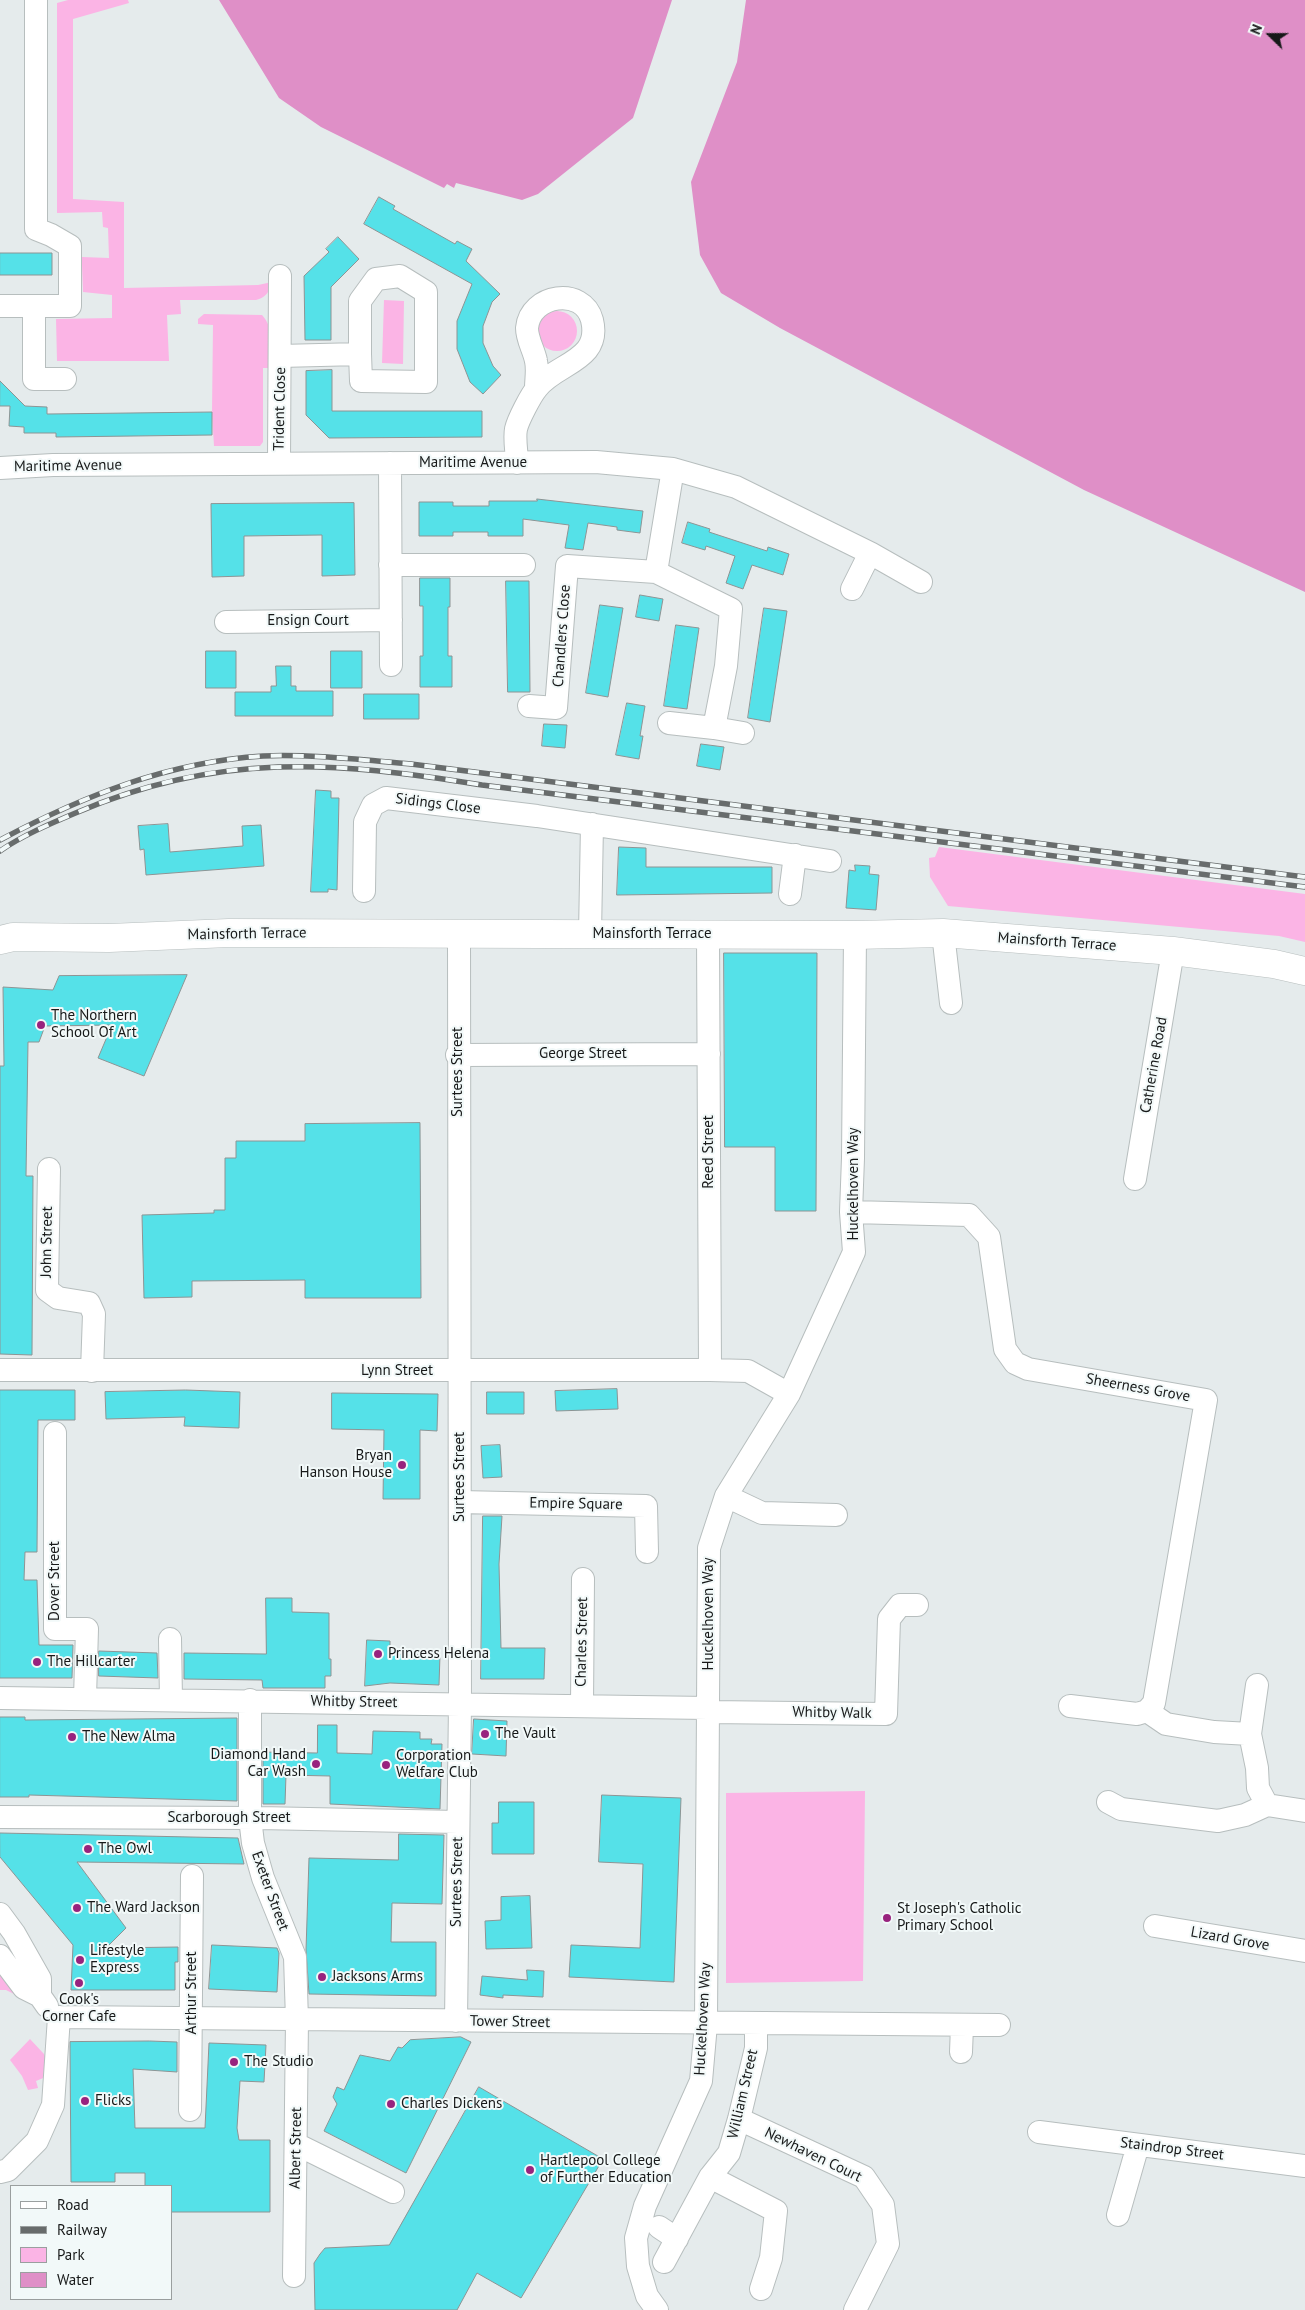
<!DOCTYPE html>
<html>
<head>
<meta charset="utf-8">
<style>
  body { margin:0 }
  #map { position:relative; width:1305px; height:2310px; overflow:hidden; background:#e5ebec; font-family:"PT Sans",sans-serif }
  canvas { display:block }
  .legend { position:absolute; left:10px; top:2185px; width:162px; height:115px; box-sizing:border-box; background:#f2f9f9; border:1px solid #9a9f9f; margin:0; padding:6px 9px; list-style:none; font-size:15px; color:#171919 }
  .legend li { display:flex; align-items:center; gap:10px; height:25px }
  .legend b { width:25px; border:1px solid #9a9f9f }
  .north { position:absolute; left:1245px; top:10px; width:50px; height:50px; -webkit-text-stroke:4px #f2f9f9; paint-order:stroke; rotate:292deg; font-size:14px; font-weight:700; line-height:20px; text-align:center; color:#171919 }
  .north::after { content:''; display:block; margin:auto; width:18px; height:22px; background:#171919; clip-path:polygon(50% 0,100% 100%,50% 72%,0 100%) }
</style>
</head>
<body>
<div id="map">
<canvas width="1305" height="2310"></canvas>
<ul class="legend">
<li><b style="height:6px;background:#fff"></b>Road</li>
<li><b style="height:6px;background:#686c6c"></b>Railway</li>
<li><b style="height:14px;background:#fbb4e5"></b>Park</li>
<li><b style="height:14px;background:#df8fc7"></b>Water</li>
</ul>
<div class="north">N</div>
</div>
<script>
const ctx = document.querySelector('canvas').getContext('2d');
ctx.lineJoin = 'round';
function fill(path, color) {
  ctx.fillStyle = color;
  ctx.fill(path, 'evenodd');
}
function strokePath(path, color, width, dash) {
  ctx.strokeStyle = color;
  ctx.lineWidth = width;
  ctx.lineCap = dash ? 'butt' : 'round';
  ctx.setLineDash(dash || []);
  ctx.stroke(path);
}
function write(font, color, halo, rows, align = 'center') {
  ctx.font = font + ' "PT Sans",sans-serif';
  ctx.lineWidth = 4;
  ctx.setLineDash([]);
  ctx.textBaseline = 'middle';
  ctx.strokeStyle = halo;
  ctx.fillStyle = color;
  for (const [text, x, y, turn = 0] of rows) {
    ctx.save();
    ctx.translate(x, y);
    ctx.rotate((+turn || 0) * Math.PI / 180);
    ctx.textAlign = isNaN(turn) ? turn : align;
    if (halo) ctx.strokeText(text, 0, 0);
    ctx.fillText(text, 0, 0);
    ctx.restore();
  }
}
const green = new Path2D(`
  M68,0H128L129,3L73,19V199L124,202V288L258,285L272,282C270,292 265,298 256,300H180L181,314L167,315L169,361H57L56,319L112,318V295L83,292L82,265L78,264V244H81L82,257L109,258L108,228L103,227L102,212L57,213V3Z
  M384,300L404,301L403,364L382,363Z
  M537 331a20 20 0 1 1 40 0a20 20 0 1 1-40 0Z
  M204,314L262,315C275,329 271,349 271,368H263V442L260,446H214L212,412L213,325L198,324V319Z
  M939,847L1305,894V942L1279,936L948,906L930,877L929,858L935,857Z
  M865,1791L863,1981L726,1983V1793Z
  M0,1974L16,1995L6,1990H0Z
  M30,2039L44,2054L53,2074L36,2081L38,2088L28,2090L22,2076L10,2060Z`);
const water = new Path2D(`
  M219,0H672L633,118L538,194L522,200L456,183L454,188L447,184L444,188L321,127L279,98Z
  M746,0H1305V592L1084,490L780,328L721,293L700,255L691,182L737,62Z`);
const building = new Path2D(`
  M379,197L395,206L393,209L455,244L457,241L472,249L466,261L500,294L492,302L483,326V343L493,366L501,375L483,394L470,382L457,349V321L472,284L364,224Z
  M338,237L359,259L331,287V340H305L304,276L329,252L326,249Z
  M0,253H52V275H0Z
  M332,370V411H482V437L329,438L306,415V371Z
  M0,381L25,406L47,407V414L212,412V435L56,437V433H24V427L9,426L10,406H0Z
  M537,499L643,511L640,533L617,530V527L588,523L583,550L565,548L569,525L523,519V536H488V532H453V536H419V502H453V506H489V501H537Z
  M354,503L355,575L322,576V535L244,536V576L212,577L211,504Z
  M688,522L710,529L709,532L767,551L768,547L789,554L783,575L752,565L743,589L726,583L735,556L706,546L705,550L682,543Z
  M420,578H450V607H448V656H452V687H420V656H423V606H420Z
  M506,581H529L530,692H508Z
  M640,595L663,599L659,621L636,617Z
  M600,605L623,608L608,697L586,693Z
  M764,608L787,611L770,722L748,718Z
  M676,625L699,628L687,709L664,706Z
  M206,651H236V688H206Z
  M331,651H362V688H331Z
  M276,666H291V686H296V691H333V716H235V692H271V686H276Z
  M364,694H419V719H364Z
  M627,703L645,706L640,736H643L639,759L616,755Z
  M544,724L567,725L565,748L542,746Z
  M701,744L724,747L720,770L697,766Z
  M316,790L331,791V798H339L337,890L328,889V892H311Z
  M168,824L170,852L243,846L242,826L261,825L264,866L146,875L144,849L140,850L138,826Z
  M619,847L646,848V867H772V893L617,895Z
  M855,865L870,866L869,874L879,875L876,910L846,908L849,870L855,871Z
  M724,953H817L816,1211H775V1147H725Z
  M187,975L144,1076L98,1058L112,1025L45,1026L39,1042H28L26,1176H33L32,1355L0,1354V1066H4L3,987L53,990L59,976Z
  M420,1123L421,1298H305V1280L192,1281V1297L144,1298L142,1215L214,1213V1210H225V1158H236V1141H305V1124Z
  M617,1389L618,1409L556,1411L555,1391Z
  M0,1390H75V1420H38L37,1552H25L24,1580H37L39,1645H73L72,1678H0Z
  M186,1390L240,1392L239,1428L184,1426L185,1417L106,1419L105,1392Z
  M487,1392H524V1414H487Z
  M332,1393L438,1394L437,1431L420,1430V1499H383L384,1430L332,1429Z
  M500,1445L502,1477L483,1478L481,1446Z
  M483,1516H502L499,1564L501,1648H545L544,1679H481Z
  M266,1598H292V1612L329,1613V1659H331V1676H325V1688H263L262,1680L184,1679V1653L266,1654Z
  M367,1640L390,1641V1654L440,1655L439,1685L390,1683L365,1686Z
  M99,1651L157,1653L158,1678L99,1676Z
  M0,1717H25V1720L237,1718V1801L29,1795V1797H0Z
  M474,1719L507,1721L506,1756L472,1754Z
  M318,1725H337V1753L372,1754L373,1731L420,1732V1739H432L431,1744H442L440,1809L330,1804V1776L286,1775L285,1804H263V1752L317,1753Z
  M602,1795L681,1798L674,1982L569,1977L571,1945L640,1948L643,1864L599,1862Z
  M499,1802H534V1854H492V1823H498Z
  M0,1833L238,1838L244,1864L77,1862L126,1928L106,1948L178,1947V1962H175V1990H71L73,1945L0,1857Z
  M399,1834L444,1835L442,1904L392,1903L391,1942H436V1996L309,1994L306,1950L309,1858L398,1860Z
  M530,1896L532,1948L486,1949L485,1921L501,1920V1897Z
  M212,1945L277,1948L279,1953L277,1992L209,1989Z
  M527,1970L544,1971L543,1997L503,1995V1998L480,1995L482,1976L527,1980Z
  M461,2037L471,2042L406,2173L324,2131L337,2104L333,2097L337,2087L344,2090L360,2055L390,2061L398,2047L402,2048L410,2040Z
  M150,2041L177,2042V2072L133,2069L135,2128H205L209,2043L266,2045L264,2082L240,2081L237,2128L239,2140H270V2212H171V2186H145V2173H115V2182H71L70,2042Z
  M479,2087L603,2159L521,2298L477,2273L457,2310H315L314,2263L320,2254L325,2248L389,2245Z`);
const minor = new Path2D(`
  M0,306H70V246L51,235L36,229V0
  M34,306V379H65
  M280,356L360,354V301L376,279L400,276L426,292V382L361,381L360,354
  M279,463L280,276
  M390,463L391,665
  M517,463C517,453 514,439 516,429C518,420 531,395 537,388C556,363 602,361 592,320C583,286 530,294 527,328C527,340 534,350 536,361C538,370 536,379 536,388
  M0,468L53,465L596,462L673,469L736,487L870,553L921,582
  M390,565H524
  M656,572L731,609L726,666L714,728L669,723
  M852,589L870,553
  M226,622L391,620
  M529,706L556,708L567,566L656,572L673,469
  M714,728L743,733
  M364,891L365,822L373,805L386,798L537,816L830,861
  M790,894L795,855
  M943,933L951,1003
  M590,934L592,824
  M708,934L710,1370
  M457,1055L709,1054
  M49,1169L47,1290L58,1298L89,1303L94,1314L92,1371
  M1135,1179L1173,951
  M851,1212L969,1215L989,1237L1005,1349L1015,1363L1028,1369L1206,1400L1154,1703L1147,1711L1137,1714L1070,1706
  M0,1370H710L748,1371L789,1394
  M55,1433V1629H87L85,1698
  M726,1496L762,1513L836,1515
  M460,1502L646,1506L647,1552
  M170,1639L171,1700
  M1257,1685L1250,1734L1257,1768L1258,1788L1267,1805L1305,1811
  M0,1698L708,1708
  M250,1700V1818L253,1843L263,1878L295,1957L297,2020L294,2276
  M582,1705L583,1579
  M1147,1711L1166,1724L1214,1732L1250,1734
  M709,1712L886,1714L889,1619L900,1605H917
  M1108,1802L1121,1809L1218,1821L1245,1815L1267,1805
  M0,1817L259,1818L458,1822
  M0,1914L14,1933L40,1979V1996
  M1155,1926L1305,1951
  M0,1956L24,1988L40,1996L47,2006
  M59,2017L999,2025
  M456,2021L460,1703L459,933
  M961,2052L962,2026
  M190,2110L192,1876
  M739,2119L864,2177L883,2205L888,2244L855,2310
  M1039,2132L1305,2166
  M296,2144L393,2192
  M0,2172L8,2170L37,2141L53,2105L59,2017
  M710,2177L776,2211L771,2258L761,2289
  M1118,2215L1138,2145
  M659,2227L677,2239
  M664,2262L710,2177L729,2153L739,2119L756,2048V2024
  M657,2310L647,2296L638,2266L636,2238L645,2206L701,2081L706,2024L709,1548L726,1496L789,1394L854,1252L851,1212L853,1158L855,935`);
const major = new Path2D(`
  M0,940L13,937L109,938L229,933L855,935L943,933L1173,951L1274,964L1305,971`);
const rail = new Path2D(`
  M0,840C83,796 168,762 263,756C312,754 362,760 411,764L1305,877
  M0,851C23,835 52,823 78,812C219,752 335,761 482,785L1305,887`);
const markers = [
  [41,1025,5,"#98237e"],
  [402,1465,5,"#98237e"],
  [378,1654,5,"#98237e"],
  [37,1662,5,"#98237e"],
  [485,1734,5,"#98237e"],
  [72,1737,5,"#98237e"],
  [316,1764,5,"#98237e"],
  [386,1765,5,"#98237e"],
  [88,1849,5,"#98237e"],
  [77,1908,5,"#98237e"],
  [887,1918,5,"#98237e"],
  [80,1960,5,"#98237e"],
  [322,1977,5,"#98237e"],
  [79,1983,5,"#98237e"],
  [234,2062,5,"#98237e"],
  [85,2101,5,"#98237e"],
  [391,2104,5,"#98237e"],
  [530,2170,5,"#98237e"]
];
const streetNames = [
  ["Trident Close",280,409,-89],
  ["Maritime Avenue",473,463],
  ["Maritime Avenue",68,466,-1],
  ["Ensign Court",308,621],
  ["Chandlers Close",562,636,-86],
  ["Sidings Close",438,804,7],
  ["Mainsforth Terrace",247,934,-1],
  ["Mainsforth Terrace",652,934],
  ["Mainsforth Terrace",1057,942,4],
  ["George Street",583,1054],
  ["Catherine Road",1154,1065,-80],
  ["Surtees Street",458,1072,-90],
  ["Reed Street",709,1152,-90],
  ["Huckelhoven Way",854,1184,-90],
  ["John Street",47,1242,-89],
  ["Lynn Street",397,1371],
  ["Sheerness Grove",1138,1388,10],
  ["Surtees Street",460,1477,-90],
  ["Empire Square",576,1504,1],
  ["Dover Street",55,1581,-90],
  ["Huckelhoven Way",709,1614,-90],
  ["Charles Street",582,1642,-89],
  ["Whitby Street",354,1702,1],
  ["Whitby Walk",832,1713,1],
  ["Scarborough Street",229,1818],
  ["Surtees Street",457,1882,-89],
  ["Exeter Street",270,1891,70],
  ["Lizard Grove",1230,1939,10],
  ["Arthur Street",192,1993,-90],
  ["Huckelhoven Way",703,2019,-87],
  ["Tower Street",510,2022,1],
  ["William Street",743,2094,-77],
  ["Albert Street",296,2148,-89],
  ["Staindrop Street",1172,2149,7],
  ["Newhaven Court",813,2155,26]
];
const poiNames = [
  ["The Northern",51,1016],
  ["School Of Art",51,1033],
  ["Bryan",392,1456,"right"],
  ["Hanson House",392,1473,"right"],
  ["Princess Helena",388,1654],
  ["The Hillcarter",47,1662],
  ["The Vault",495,1734],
  ["The New Alma",82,1737],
  ["Diamond Hand",306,1755,"right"],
  ["Car Wash",306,1772,"right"],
  ["Corporation",396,1756],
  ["Welfare Club",396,1773],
  ["The Owl",98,1849],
  ["The Ward Jackson",87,1908],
  ["St Joseph's Catholic",897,1909],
  ["Primary School",897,1926],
  ["Lifestyle",90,1951],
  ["Express",90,1968],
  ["Jacksons Arms",332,1977],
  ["Cook's",79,2000,"center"],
  ["Corner Cafe",79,2017,"center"],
  ["The Studio",244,2062],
  ["Flicks",95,2101],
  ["Charles Dickens",401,2104],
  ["Hartlepool College",540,2161],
  ["of Further Education",540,2178]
];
fill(green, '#fbb4e5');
fill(water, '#df8fc7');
fill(building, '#55e1e8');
strokePath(building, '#8d9494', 1);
strokePath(minor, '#b7bebe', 24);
strokePath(major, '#b7bebe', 29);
strokePath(minor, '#fff', 22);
strokePath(major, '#fff', 28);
strokePath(rail, '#686c6c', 5.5);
strokePath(rail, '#f2f9f9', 4, [11]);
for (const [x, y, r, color] of markers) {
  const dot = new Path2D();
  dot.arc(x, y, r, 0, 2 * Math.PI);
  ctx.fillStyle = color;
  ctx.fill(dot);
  strokePath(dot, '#f2f9f9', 2);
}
write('15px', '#171919', '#f2f9f9', streetNames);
write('15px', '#171919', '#f2f9f9', poiNames, 'left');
</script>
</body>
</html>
